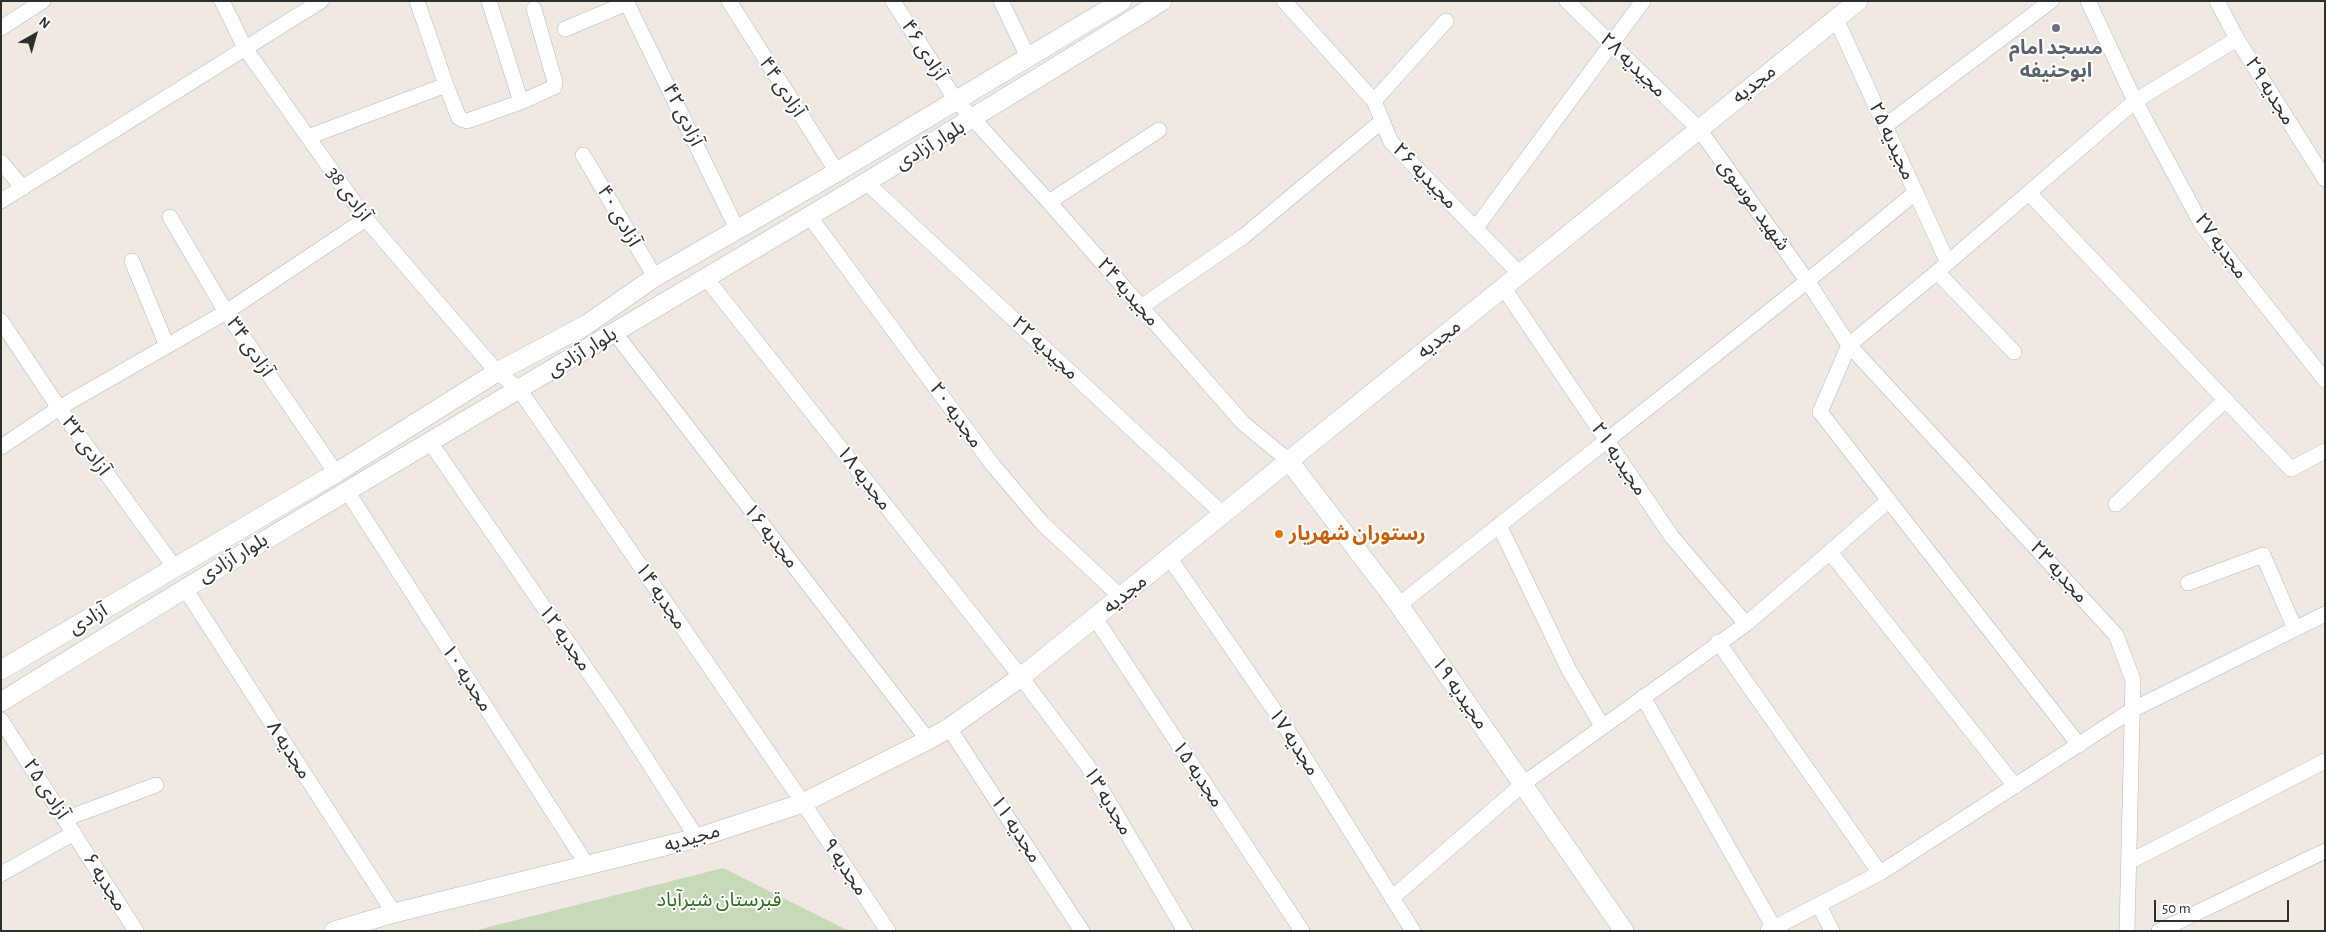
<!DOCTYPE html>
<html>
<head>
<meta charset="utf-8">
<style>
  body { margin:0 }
  #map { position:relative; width:2326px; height:932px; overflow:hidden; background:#efe9e1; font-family:"Alegreya Sans",sans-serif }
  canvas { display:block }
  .frame { position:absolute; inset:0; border:2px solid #2e2e2e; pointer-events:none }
  .north { position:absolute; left:10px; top:10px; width:50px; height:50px; -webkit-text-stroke:4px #fff; paint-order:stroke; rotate:38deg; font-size:14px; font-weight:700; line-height:20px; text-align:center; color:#2e2e2e }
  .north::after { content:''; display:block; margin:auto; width:18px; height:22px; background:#2e2e2e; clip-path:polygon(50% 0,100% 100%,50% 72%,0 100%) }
  .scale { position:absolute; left:2154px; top:900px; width:135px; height:22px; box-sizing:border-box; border:2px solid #2e2e2e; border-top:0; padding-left:6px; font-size:15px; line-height:18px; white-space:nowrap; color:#2e2e2e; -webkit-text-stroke:4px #fff; paint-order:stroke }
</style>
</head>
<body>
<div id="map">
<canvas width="2326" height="932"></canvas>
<div class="frame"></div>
<div class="north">N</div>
<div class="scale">50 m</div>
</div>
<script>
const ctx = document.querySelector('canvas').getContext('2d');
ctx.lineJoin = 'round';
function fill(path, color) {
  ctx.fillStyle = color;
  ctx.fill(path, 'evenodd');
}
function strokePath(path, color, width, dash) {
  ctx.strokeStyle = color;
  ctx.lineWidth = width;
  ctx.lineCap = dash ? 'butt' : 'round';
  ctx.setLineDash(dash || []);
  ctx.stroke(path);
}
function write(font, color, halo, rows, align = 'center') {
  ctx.font = font + ' "Alegreya Sans","Noto Sans Arabic",sans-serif';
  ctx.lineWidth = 4;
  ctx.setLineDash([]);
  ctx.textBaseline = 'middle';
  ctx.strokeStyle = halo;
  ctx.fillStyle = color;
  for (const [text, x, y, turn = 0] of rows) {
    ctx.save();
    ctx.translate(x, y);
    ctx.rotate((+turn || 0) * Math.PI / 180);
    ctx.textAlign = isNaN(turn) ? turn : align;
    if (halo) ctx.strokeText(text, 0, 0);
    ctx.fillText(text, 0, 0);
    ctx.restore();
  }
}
const cemetery = new Path2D(`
  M723,868L849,931H473Z`);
const minor = new Path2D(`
  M222,1L245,48L366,219L497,372L519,389L803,803L888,931
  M489,1L521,102
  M626,1L737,229
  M729,1L837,172
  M893,1L955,99L1049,202L1243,423L1289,461
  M1001,1L1028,57
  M1284,1L1374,101L1391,142L1520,274
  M1567,1L1699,129L1808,282L1849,345L2116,635L2133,680L2127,931
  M2088,1L2135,101L2202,225L2325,380
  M2217,1L2237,39L2325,179
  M1836,19L1948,263
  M1,28L43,1
  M565,29L627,3
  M446,85L459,118L467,121L521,102L554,87L555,82L534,9
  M1374,101L1446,21
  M1885,126L2051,1
  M308,137L446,85L417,1
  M583,155L655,277
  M1,162L23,188
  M867,183L1223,514
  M2029,193L2291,469L2325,451
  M1,201L321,1
  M1049,202L1159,130
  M170,217L226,312L336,473
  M810,217L992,464L1042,523L1121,597
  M1475,229L1643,1
  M132,261L167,346
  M1937,272L2014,352
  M706,278L1021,677L1087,765L1185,931
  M1503,287L1672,537L1746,624
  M1141,307L1244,236L1382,121
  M1,321L59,408L175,568
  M615,333L928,740
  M430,442L616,712L697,838
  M1,447L59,408L226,312L366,219
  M347,491L587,865
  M2116,504L2225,400
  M1499,525L1569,670L1602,726
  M1830,552L1889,500
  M1169,557L1283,723L1413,931
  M2188,583L2263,555L2295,629
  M184,587L394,913
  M1399,605C1571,467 1747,333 1916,192
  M1095,618L1302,931
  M1718,642L1880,873
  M1643,697L1774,928
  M1,720L136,931
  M949,728L1082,931
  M2079,745L1820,412L1849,345L1937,272L2135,101L2237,39
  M65,819L156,785
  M2129,862L2325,761
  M1,874L74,833
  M1392,898L1523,784L1746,624L1830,552L2015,786
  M1819,905L1832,931
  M1768,931L1880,873L2132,710L2325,614
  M2159,931L2325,851`);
const tertiary = new Path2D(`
  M1289,461L1399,605L1624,931
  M1,670L336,473L497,372L586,325L655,277L837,172L1122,1
  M1,702C385,462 779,241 1162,1
  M334,931L394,913L697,838L803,803L928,740L949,728L1021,677L1858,1`);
const markers = [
  [2056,28,5,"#6b7280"],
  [1279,534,5,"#e8710a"]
];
const worshipNames = [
  ["مسجد امام",2056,48],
  ["ابوحنیفه",2056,71]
];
const streetNames = [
  ["آزادی ۴۶",924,50,58],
  ["مجیدیه ۲۸",1633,65,44],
  ["مجدیه",1754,84,-39],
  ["آزادی ۴۴",782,87,57],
  ["مجدیه ۲۹",2270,91,58],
  ["آزادی ۴۲",683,115,64],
  ["مجیدیه ۲۵",1892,141,65],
  ["بلوار آزادی",930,145,-31],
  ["مجیدیه ۲۶",1425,176,46],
  ["آزادی 38",349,194,54],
  ["شهید موسوی",1754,205,54],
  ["آزادی ۴۰",619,216,60],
  ["مجدیه ۲۷",2221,246,54],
  ["مجیدیه ۲۴",1128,292,49],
  ["مجدیه",1439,339,-39],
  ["آزادی ۳۴",250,347,56],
  ["مجیدیه ۲۲",1045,348,43],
  ["بلوار آزادی",582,352,-31],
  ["مجدیه ۲۰",956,415,54],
  ["آزادی ۳۲",86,446,54],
  ["مجیدیه ۲۱",1619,459,56],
  ["مجدیه ۱۸",864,478,52],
  ["مجدیه ۱۶",771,536,52],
  ["بلوار آزادی",233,558,-31],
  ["مجدیه ۲۳",2059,572,48],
  ["مجدیه",1125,594,-39],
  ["مجدیه ۱۴",661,596,56],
  ["آزادی",88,619,-30],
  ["مجدیه ۱۲",565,638,55],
  ["مجدیه ۱۰",467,678,57],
  ["مجیدیه ۱۹",1460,693,55],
  ["مجدیه ۱۷",1294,742,57],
  ["مجدیه ۸",289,750,57],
  ["مجدیه ۱۵",1198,774,56],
  ["آزادی ۲۵",46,789,57],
  ["مجدیه ۱۳",1108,801,59],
  ["مجدیه ۱۱",1016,829,57],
  ["مجیدیه",692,838,-16],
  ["مجدیه ۹",845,867,56],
  ["مجدیه ۶",105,882,58]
];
const foodNames = [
  ["رستوران شهریار",1289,534]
];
const parkNames = [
  ["قبرستان شیرآباد",719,900]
];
fill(cemetery, '#c8d9b8');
strokePath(minor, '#b4b7c1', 16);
strokePath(tertiary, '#b4b7c1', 20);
strokePath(minor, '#fff', 15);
strokePath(tertiary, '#fff', 19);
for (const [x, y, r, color] of markers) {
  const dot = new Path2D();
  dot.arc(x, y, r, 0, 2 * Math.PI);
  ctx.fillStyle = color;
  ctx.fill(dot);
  strokePath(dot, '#fff', 2);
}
write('bold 20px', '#5b616d', '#fff', worshipNames);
write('20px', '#2e2e2e', '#fff', streetNames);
write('bold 20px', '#c56008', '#fff', foodNames, 'left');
write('20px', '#2c6e1b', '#fff', parkNames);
</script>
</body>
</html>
